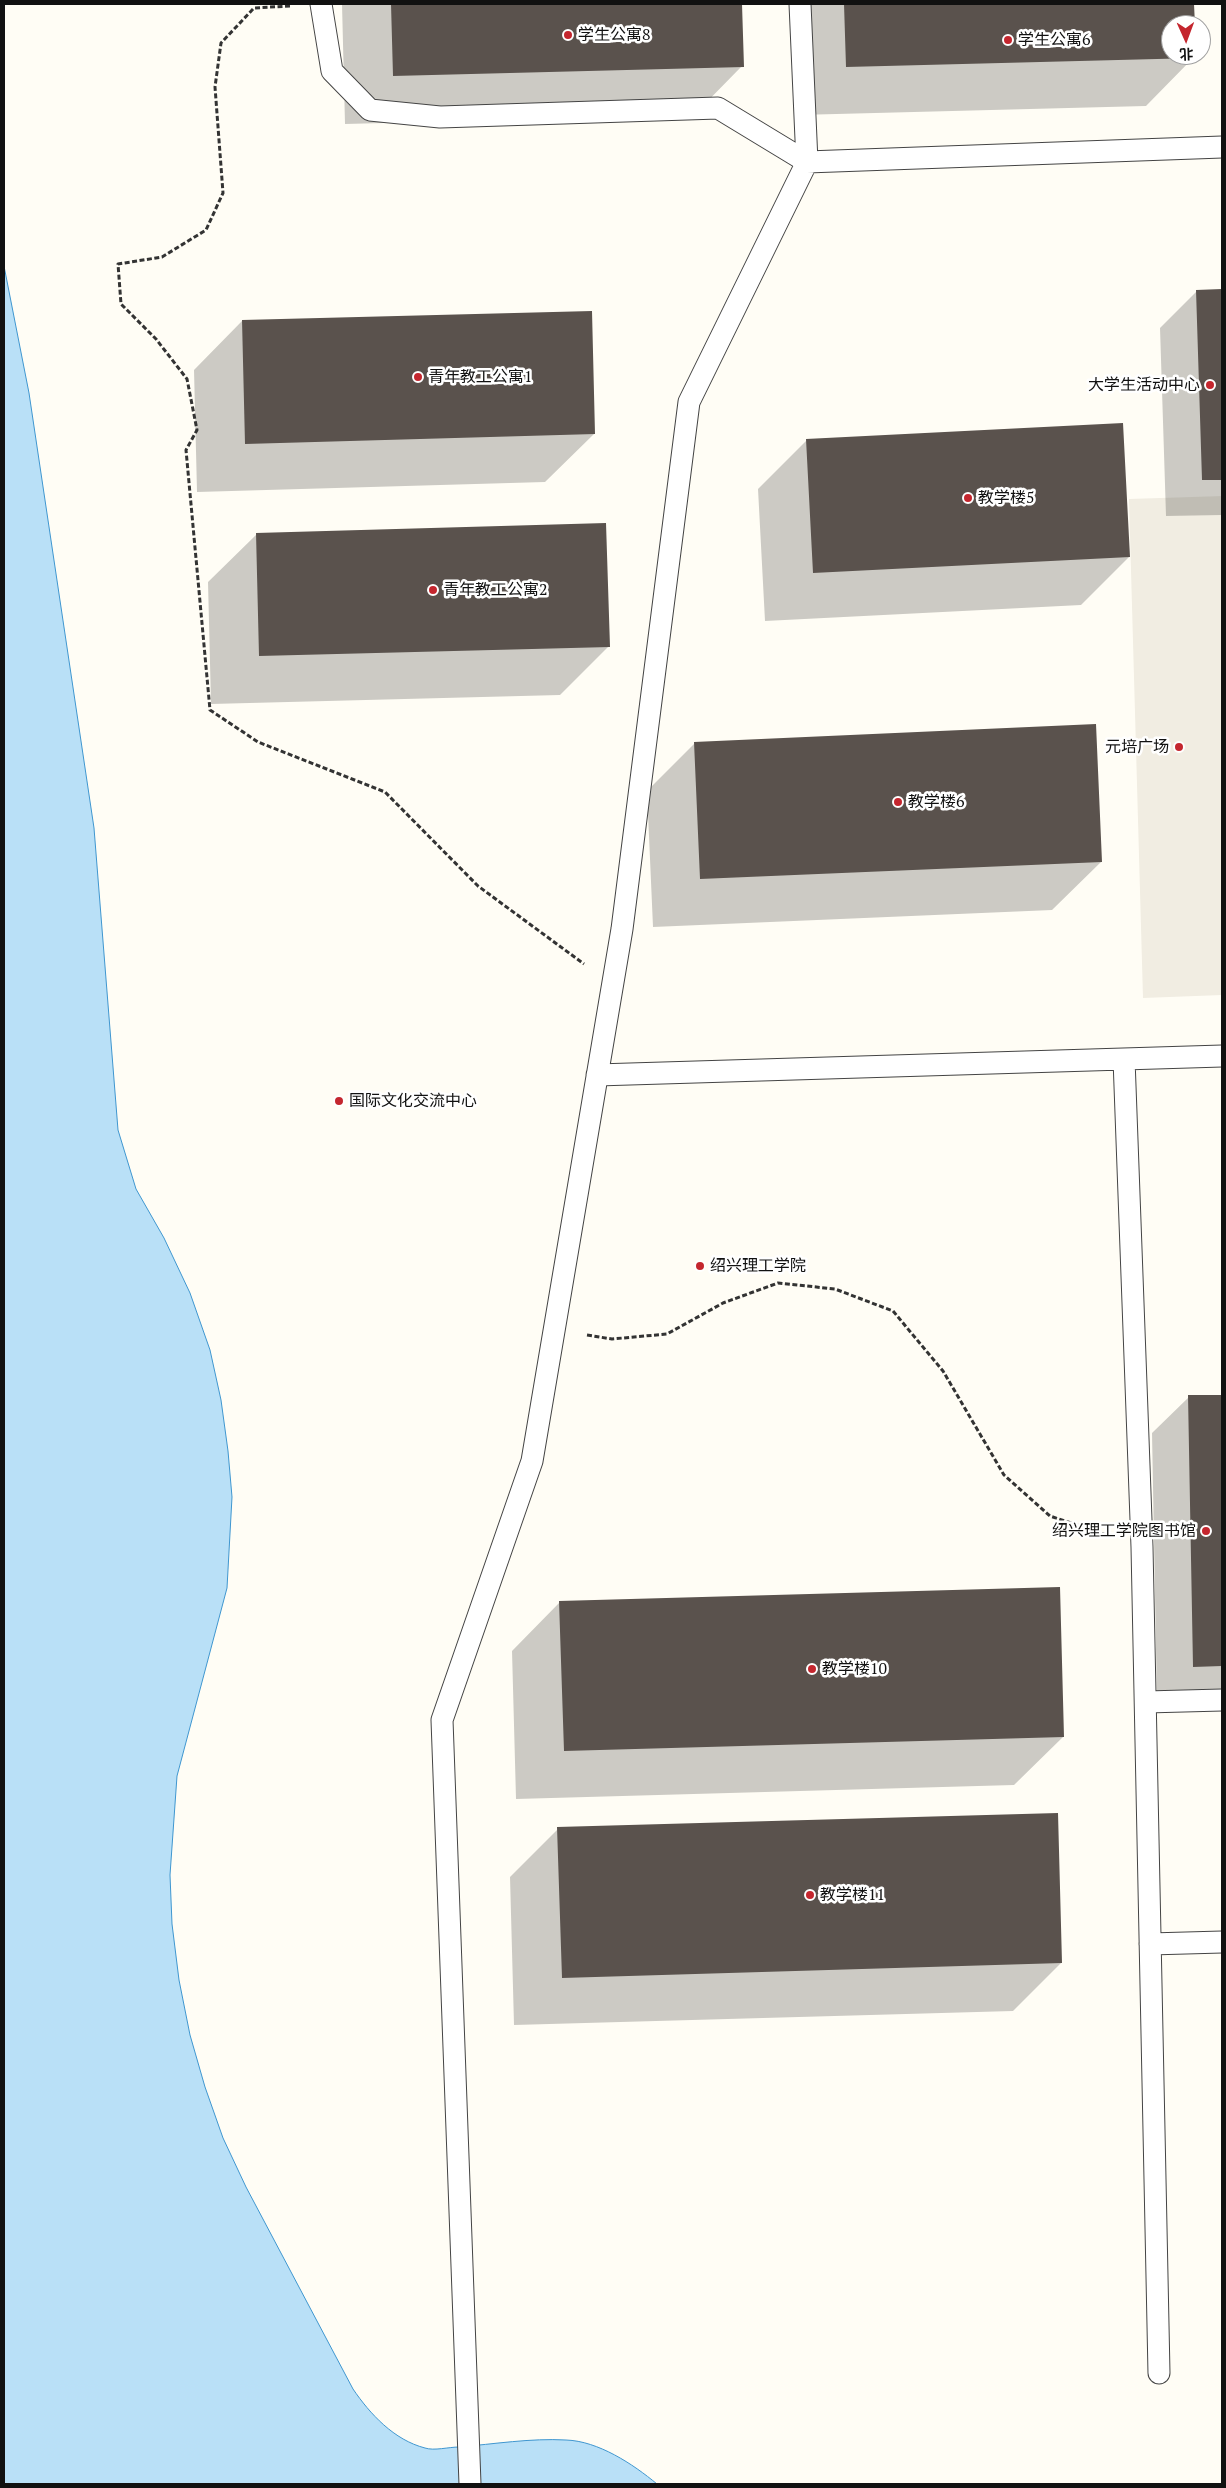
<!DOCTYPE html>
<html>
<head>
<meta charset="utf-8">
<style>
  body { margin:0 }
  #map { position:relative; width:1226px; height:2488px; overflow:hidden; background:#fffdf5; font-family:"PT Serif","Noto Sans SC",serif }
  canvas { display:block }
  .frame { position:absolute; inset:0; border:5px solid #111; pointer-events:none }
  .north { position:absolute; left:1161px; top:15px; width:50px; height:50px; box-sizing:border-box; background:#fff; border:1px solid #a0a0a0; border-radius:50%; rotate:178deg; font-size:14px; font-weight:700; line-height:20px; text-align:center; color:#111 }
  .north::after { content:''; display:block; margin:auto; width:18px; height:22px; background:#c4262e; clip-path:polygon(50% 0,100% 100%,50% 72%,0 100%) }
</style>
</head>
<body>
<div id="map">
<canvas width="1226" height="2488"></canvas>
<div class="frame"></div>
<div class="north">北</div>
</div>
<script>
const ctx = document.querySelector('canvas').getContext('2d');
ctx.lineJoin = 'round';
function fill(path, color) {
  ctx.fillStyle = color;
  ctx.fill(path, 'evenodd');
}
function strokePath(path, color, width, dash) {
  ctx.strokeStyle = color;
  ctx.lineWidth = width;
  ctx.lineCap = dash ? 'butt' : 'round';
  ctx.setLineDash(dash || []);
  ctx.stroke(path);
}
function write(font, color, halo, rows, align = 'center') {
  ctx.font = font + ' "PT Serif","Noto Sans SC",serif';
  ctx.lineWidth = 5;
  ctx.setLineDash([]);
  ctx.textBaseline = 'middle';
  ctx.strokeStyle = halo;
  ctx.fillStyle = color;
  for (const [text, x, y, turn = 0] of rows) {
    ctx.save();
    ctx.translate(x, y);
    ctx.rotate((+turn || 0) * Math.PI / 180);
    ctx.textAlign = isNaN(turn) ? turn : align;
    if (halo) ctx.strokeText(text, 0, 0);
    ctx.fillText(text, 0, 0);
    ctx.restore();
  }
}
const plaza = new Path2D(`
  M1222,496V995L1143,998L1129,499Z`);
const water = new Path2D(`
  M4,266L29,393L94,828L118,1130L136,1189L164,1238L190,1293L210,1350L221,1400L228,1451L232,1497L227,1588L177,1776L170,1875L172,1924L179,1980L190,2035L205,2087L223,2138L246,2187L353,2389C370,2414 394,2440 425,2448C434,2451 449,2447 459,2447C494,2444 531,2438 566,2440C598,2441 633,2464 657,2484H4Z`);
const shadow = new Path2D(`
  M342,4H741L742,66L694,115L345,124Z
  M795,4H1193L1194,25H1171V55H1194V57L1146,106L798,115Z
  M1222,291V515L1166,516L1160,328L1196,292Z
  M242,321L594,434L545,482L197,492L194,370Z
  M807,440L1129,557L1081,605L765,621L758,489Z
  M257,534L608,647L560,695L211,704L208,582Z
  M695,743L1101,862L1052,910L653,927L647,791Z
  M1222,1396V1701L1157,1703L1152,1433L1189,1397Z
  M560,1602L1063,1737L1014,1785L516,1799L512,1651Z
  M558,1829L1061,1963L1013,2011L514,2025L510,1877Z`);
const building = new Path2D(`
  M391,4H742L744,67L393,76Z
  M844,4H1194L1195,25H1171V55H1196V58L846,67Z
  M1222,289V480H1202L1196,290Z
  M592,311L595,434L245,444L242,320Z
  M1123,423L1130,557L813,573L806,439Z
  M606,523L610,647L259,656L256,533Z
  M1096,724L1102,862L700,879L694,742Z
  M1188,1395H1222V1666L1193,1667Z
  M1060,1587L1064,1737L564,1751L559,1601Z
  M1058,1813L1062,1963L562,1978L557,1827Z`);
const path = new Path2D(`
  M290,6L254,8L221,43L215,87L223,193L206,230L162,257L118,264L121,304L156,339L187,379L197,430L186,450L210,710L258,742L385,792L478,886L584,964
  M587,1335L612,1339L667,1334L723,1303L778,1283L835,1289L893,1311L943,1371L1004,1475L1050,1516L1110,1536`);
const lane = new Path2D(`
  M321,4L332,71L370,110L440,117L718,108L807,162
  M800,4L807,162
  M1124,1059L1142,1547L1159,2373
  M597,1075L1222,1056
  M1146,1702L1222,1700
  M1150,1944L1222,1942
  M470,2484L442,1720L532,1461L622,929L689,402L807,162L1222,147`);
const markers = [
  [568,35,5,"#c4262e"],
  [1008,40,5,"#c4262e"],
  [418,377,5,"#c4262e"],
  [1210,385,5,"#c4262e"],
  [968,498,5,"#c4262e"],
  [433,590,5,"#c4262e"],
  [1179,747,5,"#c4262e"],
  [898,802,5,"#c4262e"],
  [339,1101,5,"#c4262e"],
  [700,1266,5,"#c4262e"],
  [1206,1531,5,"#c4262e"],
  [812,1669,5,"#c4262e"],
  [810,1895,5,"#c4262e"]
];
const poiNames = [
  ["学生公寓8",578,35],
  ["学生公寓6",1018,40],
  ["青年教工公寓1",428,377],
  ["大学生活动中心",1200,385,"right"],
  ["教学楼5",978,498],
  ["青年教工公寓2",443,590],
  ["元培广场",1169,747,"right"],
  ["教学楼6",908,802],
  ["国际文化交流中心",349,1101],
  ["绍兴理工学院",710,1266],
  ["绍兴理工学院图书馆",1196,1531,"right"],
  ["教学楼10",822,1669],
  ["教学楼11",820,1895]
];
fill(plaza, '#f1ede2');
fill(water, '#b9e0f7');
strokePath(water, '#3f96cf', 1);
fill(shadow, '#0003');
fill(building, '#5a524d');
strokePath(lane, '#444', 23);
strokePath(path, '#333', 3, [5, 2.5]);
strokePath(lane, '#fff', 21);
for (const [x, y, r, color] of markers) {
  const dot = new Path2D();
  dot.arc(x, y, r, 0, 2 * Math.PI);
  ctx.fillStyle = color;
  ctx.fill(dot);
  strokePath(dot, '#fff', 2);
}
write('16px', '#111', '#fff', poiNames, 'left');
</script>
</body>
</html>
